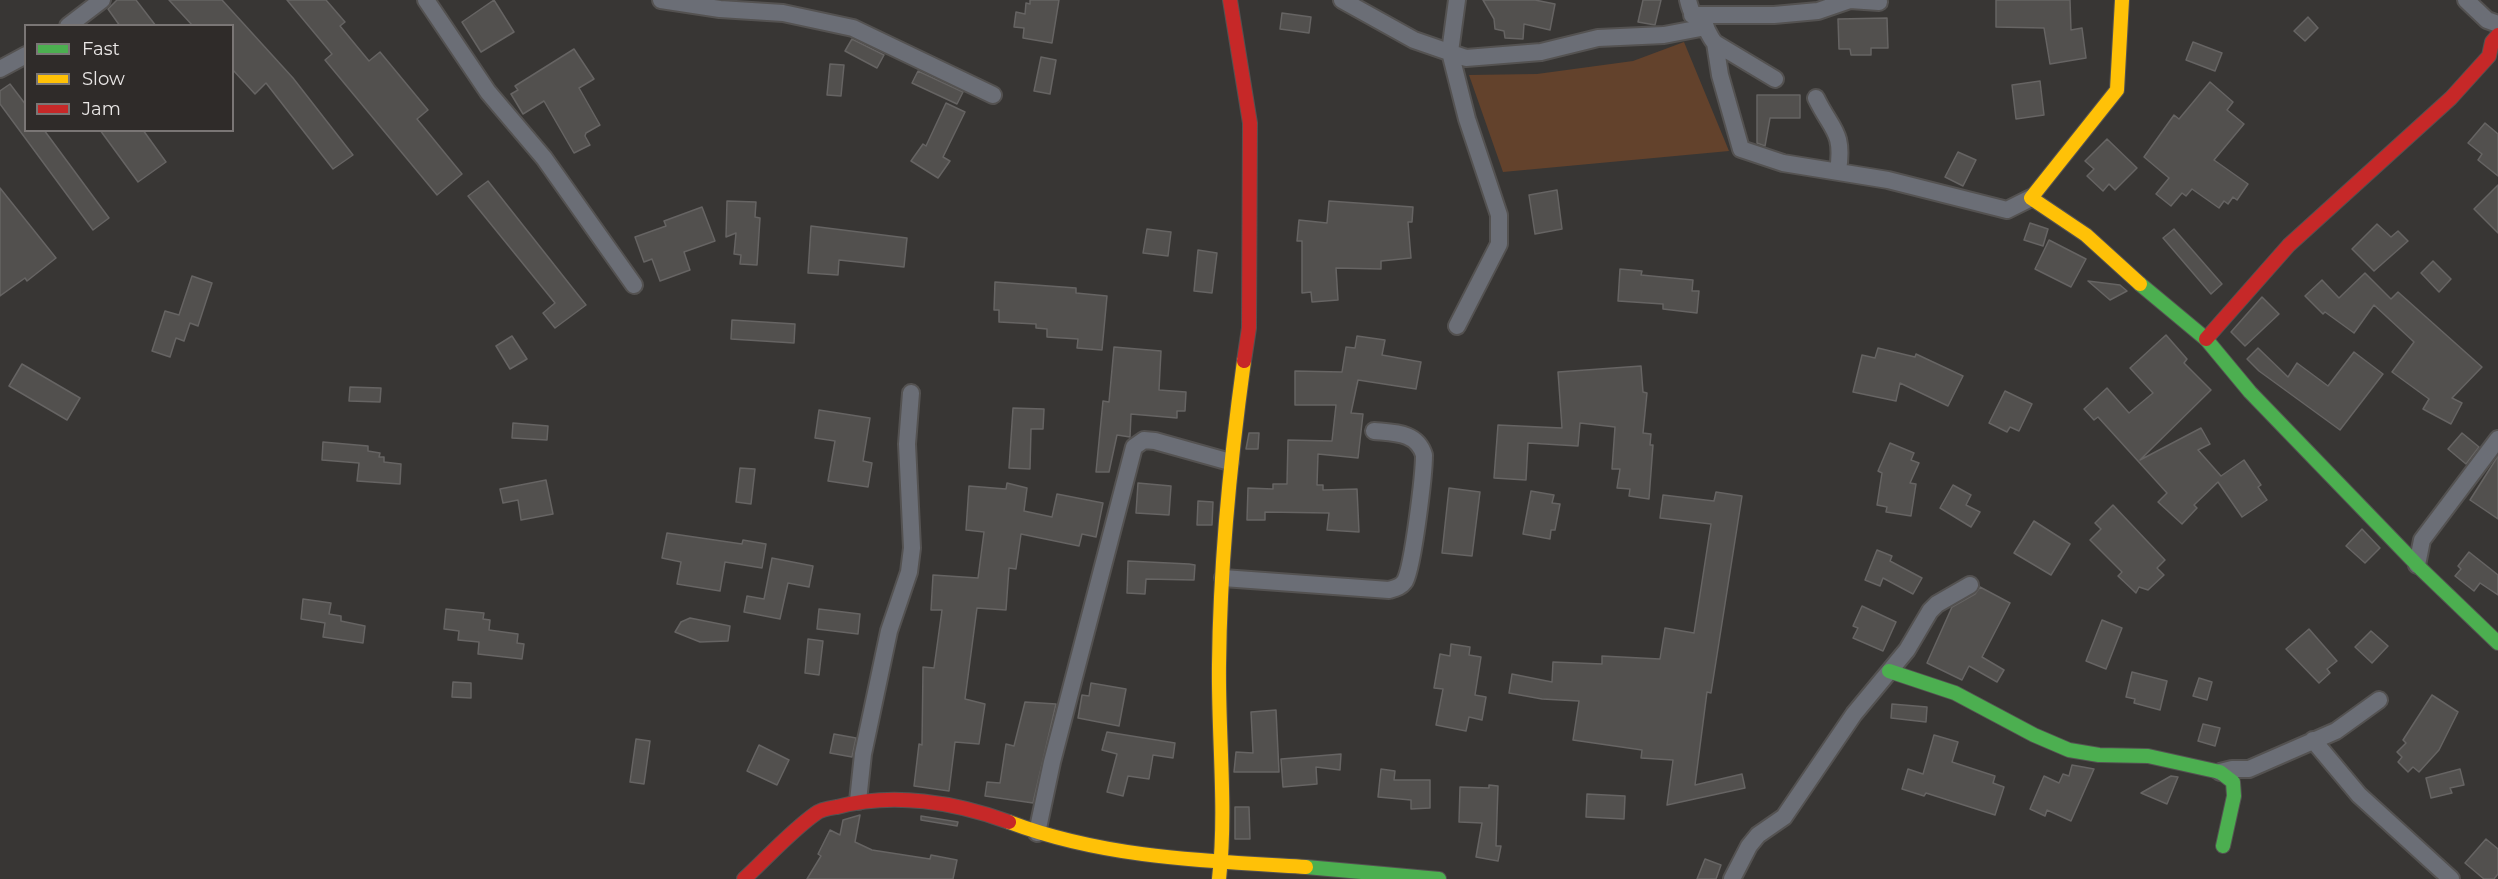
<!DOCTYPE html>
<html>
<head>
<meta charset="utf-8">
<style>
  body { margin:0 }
  #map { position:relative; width:2498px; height:879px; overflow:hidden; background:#383634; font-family:Montserrat,sans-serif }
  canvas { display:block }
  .legend { position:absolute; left:24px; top:24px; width:210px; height:108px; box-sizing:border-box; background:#2f2b29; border:2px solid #7a7675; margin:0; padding:8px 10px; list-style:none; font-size:18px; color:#eae7e6 }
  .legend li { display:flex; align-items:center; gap:12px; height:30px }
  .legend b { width:30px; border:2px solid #7a7675 }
</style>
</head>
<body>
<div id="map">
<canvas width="2498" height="879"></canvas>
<ul class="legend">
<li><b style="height:8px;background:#4caf50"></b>Fast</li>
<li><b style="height:8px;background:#ffc107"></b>Slow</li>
<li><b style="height:8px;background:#c62828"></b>Jam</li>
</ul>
</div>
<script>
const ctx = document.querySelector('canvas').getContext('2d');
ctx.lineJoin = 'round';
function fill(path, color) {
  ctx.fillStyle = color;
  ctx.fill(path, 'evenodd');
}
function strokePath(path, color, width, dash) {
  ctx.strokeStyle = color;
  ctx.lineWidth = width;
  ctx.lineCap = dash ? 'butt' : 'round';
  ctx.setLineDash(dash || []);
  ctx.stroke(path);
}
const green = new Path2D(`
  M1684,42L1729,151L1503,172L1469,75L1537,74L1633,61Z`);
const building = new Path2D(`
  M117,0H136L156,26H120L108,9Z
  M169,0H222L293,78L353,155L333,169L266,83L255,94L232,69V26H193Z
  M287,0H326L345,22L340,26L369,61L380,52L428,110L417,119L462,174L437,195L325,60L332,54Z
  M494,0L514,32L481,52L462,22Z
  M1030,0H1059L1052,43L1023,38L1024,28L1014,27L1016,12L1025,14L1026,3L1030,4Z
  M1483,0H1535L1555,4L1550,30L1524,24L1523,39L1505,38L1504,31L1495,29L1494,19Z
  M1643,0H1661L1655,25L1638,22Z
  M1996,0H2070L2071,30L2082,28L2086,58L2050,64L2044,28L1996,27Z
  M1282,13L1311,17L1309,33L1280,29Z
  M2308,17L2318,28L2305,41L2294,31Z
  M1887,18L1888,48H1871V55H1851L1850,49H1839L1838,19Z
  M852,39L884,55L877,68L845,51Z
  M2193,42L2222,53L2215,71L2186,60Z
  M574,49L594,79L579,88L600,125L586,133L585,136L590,145L574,153L544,101L523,114L511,94L518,90L515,86Z
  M1041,57L1056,60L1050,94L1034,91Z
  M830,64L844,65L841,96L827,95Z
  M918,71L963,92L957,104L912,83Z
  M2040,81L2044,115L2016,119L2012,85Z
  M2210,82L2233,102L2227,110L2244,124L2214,160L2248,184L2237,200L2233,197L2228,204L2224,201L2219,208L2192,189L2186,196L2182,193L2171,206L2156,194L2169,178L2144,157L2174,115L2179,119Z
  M10,84L26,105V130H44L109,218L93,230L0,104V91Z
  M1757,95H1800V118H1770L1765,146L1757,143Z
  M946,103L965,112L943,157L950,161L938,178L911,161L923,144L926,146Z
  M2485,123L2498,134V176L2478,160L2482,154L2468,143Z
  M100,130H143L166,162L138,182Z
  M2107,139L2137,168L2115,190L2109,184L2103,191L2087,176L2094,169L2085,161Z
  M1958,152L1976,160L1963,186L1945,177Z
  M488,181L586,305L555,328L543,313L555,303L468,196Z
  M2498,185V233L2474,209Z
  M0,188L56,258L27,281L25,278L0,296Z
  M1557,190L1562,229L1535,234L1529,195Z
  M727,201L756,202L755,217L760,218L757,265L740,264L741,255L734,254L736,233L726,237Z
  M1329,201L1413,207L1412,222H1408L1411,258L1381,261V269L1336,268L1338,300L1312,302L1311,292L1302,293V241H1297L1299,220L1327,223Z
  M702,207L715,241L684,252L690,270L660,281L652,259L644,262L635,237L666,226L664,221Z
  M2030,223L2048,229L2043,246L2024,240Z
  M2377,224L2391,237L2398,231L2408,241L2374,271L2352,249Z
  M811,226L907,238L904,267L839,260L838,275L808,273Z
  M1147,229L1171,232L1168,256L1143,253Z
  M2174,229L2222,284L2211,294L2163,238Z
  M2049,240L2086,259L2071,287L2035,269Z
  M1198,250L1217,253L1212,293L1194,291Z
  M2433,261L2451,279L2439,292L2421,273Z
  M1620,269L1642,271L1641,275L1693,280L1692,291H1699L1697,313L1663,309V304L1618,301Z
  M2365,273L2391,299L2398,292L2482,367L2452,398L2462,403L2451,424L2423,409L2429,399L2392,372L2414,342L2374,305L2354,333L2325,312L2323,314L2305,296L2322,280L2339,298Z
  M192,276L212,283L198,326L190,323L184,341L176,338L170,357L152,351L165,311L179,315Z
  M2088,281L2120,285L2127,291L2110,300Z
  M995,282L1076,288V293L1107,296L1102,350L1077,348L1078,339L1047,337V329L1036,328V324L999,322V310H994Z
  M2262,297L2279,314L2245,346L2231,332Z
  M732,320L795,324L794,343L731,339Z
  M2166,335L2187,359L2184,363L2211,390L2140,460L2201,428L2210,444L2198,450L2221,476L2244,460L2261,485L2258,487L2267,500L2242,517L2218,482L2194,505L2197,508L2182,524L2158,502L2167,493L2098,417L2094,420L2084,409L2107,388L2129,413L2153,393L2130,368Z
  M512,336L527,359L510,369L496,346Z
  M1357,336L1385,340L1382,355L1421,362L1416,389L1358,380L1351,413L1363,414L1358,458L1318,454L1317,485H1323V490L1357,489L1359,532L1327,530L1329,513L1265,512V520H1247L1248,488L1273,489V484H1287L1288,440L1332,441L1336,405H1295V371L1342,372L1346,347L1355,348Z
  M1114,347L1161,351L1159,390L1186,392L1185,411H1177V418L1131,414L1130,437L1117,435L1109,472H1096L1103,401L1109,402Z
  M1878,348L1915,357L1916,354L1963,376L1948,406L1900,383L1896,401L1853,392L1862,355L1875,358Z
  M2258,348L2288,377L2297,363L2328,386L2354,352L2383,374L2340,430L2259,371L2247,359Z
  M22,364L80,398L67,420L9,386Z
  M1641,366L1643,392L1647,393L1643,433L1651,434L1650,445H1653L1649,499L1629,496L1630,489L1617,488L1620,469H1612L1615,427L1580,423L1578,446L1528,443L1526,480L1494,478L1498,425L1562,428L1558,372Z
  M350,387L381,388L380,402L349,401Z
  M2005,391L2032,404L2019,431L2010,427L2007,432L1989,423Z
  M1013,408L1044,409L1043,429H1031L1030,469L1009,468Z
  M819,410L870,418L863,461L872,463L868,487L828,481L835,441L815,438Z
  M513,423L548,426L547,440L512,438Z
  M1249,433H1259L1258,449H1246Z
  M2462,433L2479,447L2466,464L2448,449Z
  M323,442L368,446V451L380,453L379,457H384V462L401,464L400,484L357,481L359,463L322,460Z
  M1890,443L1914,453L1911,460L1919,463L1910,483L1916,484L1911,516L1886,512L1887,507L1877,505L1882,473L1878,471Z
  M2498,456V519L2470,500Z
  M740,468L755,469L751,504L736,502Z
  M546,480L553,514L521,520L518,500L503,503L500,489Z
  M1007,483L1027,488L1024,511L1052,517L1057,494L1103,503L1096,537L1082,534L1079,546L1021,534L1016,569L1009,568L1006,610L977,608L965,699L985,704L979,744L955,742L949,791L914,786L919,744L922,745L923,667L934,668L942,610H931L933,575L978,578L984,532L966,530L969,486L1006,489Z
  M1138,483L1171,486L1169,515L1136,513Z
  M1953,485L1971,495L1966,505L1980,512L1971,527L1940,508Z
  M1449,488L1480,492L1472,556L1442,553Z
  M1531,491L1554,495L1552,503L1560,504L1555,530H1551L1550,539L1523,534Z
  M1716,492L1742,496L1711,693L1707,692L1695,785L1742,774L1745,788L1667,805L1673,760L1641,758L1642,750L1573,740L1579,701L1542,699L1509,693L1512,674L1552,682L1553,662L1602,664V656L1660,659L1665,628L1694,633L1711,524L1660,518L1663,495L1714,501Z
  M1198,501L1213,502L1212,525H1197Z
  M2113,505L2165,560L2157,568L2164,575L2148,590L2139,587L2136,593L2118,576L2122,572L2090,540L2101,529L2095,523Z
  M2034,521L2070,544L2051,575L2014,553Z
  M2362,529L2380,548L2365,563L2346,546Z
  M667,533L742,544L743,540L766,544L762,568L725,562L720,591L677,584L681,562L662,558Z
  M1877,550L1892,556L1890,561L1922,578L1913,594L1883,578L1880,586L1865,580Z
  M2469,552L2498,575V595L2480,583L2474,591L2455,576L2461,569L2458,566Z
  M772,558L813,566L809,587L788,583L780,619L744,612L747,596L764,599Z
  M1128,561L1189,564L1195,565L1194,580L1146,579L1145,594L1127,593Z
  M1980,587L2010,603L1982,657L2004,670L1997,682L1969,666L1962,680L1927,663L1952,607L1975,594Z
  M303,599L331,603L329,614L341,616V621L365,626L363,643L323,637L325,623L301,619Z
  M1862,606L1896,622L1883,651L1853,638L1858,628L1853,626Z
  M446,609L484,613L483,619L490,620L489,630L518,634L517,643L524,644L522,659L478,654L479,642L458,640L459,631L444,629Z
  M819,609L860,614L858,634L817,629Z
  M690,618L730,626L728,641L700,642L675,632L681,622Z
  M2102,620L2122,628L2106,669L2086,661Z
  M2309,629L2337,661L2327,669L2330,673L2319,683L2286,649Z
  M2371,631L2388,646L2372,663L2355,647Z
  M808,639L823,641L819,675L805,673Z
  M1451,644L1470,647L1469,655L1481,657L1475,695L1486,697L1482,720L1469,717L1466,731L1436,725L1443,689L1434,688L1440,654L1450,656Z
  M2132,672L2167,681L2160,710L2134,703L2135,699L2126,697Z
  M2199,678L2212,682L2207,700L2193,696Z
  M453,682L471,683V698L452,697Z
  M1091,683L1126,689L1119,726L1078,718L1082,695L1089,696Z
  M2432,695L2458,712L2439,750L2419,772L2413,767L2408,772L2398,762L2402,757L2397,752L2406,743L2403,740Z
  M1025,702L1056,704L1033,803L985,796L987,782L1000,783L1006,744L1014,746Z
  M1892,704L1927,707L1926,722L1891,718Z
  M1276,710L1279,772H1234L1236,752L1253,753L1251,712Z
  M2203,724L2220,728L2215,746L2198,741Z
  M1107,732L1175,743L1173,758L1153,755L1149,779L1128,776L1123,796L1107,792L1117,754L1102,750Z
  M834,734L856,738L852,757L830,753Z
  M1934,735L1958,742L1952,762L1995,776L1993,783L2004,787L1995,815L1926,793L1924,796L1902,789L1908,769L1923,774Z
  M636,739L650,741L644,784L630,782Z
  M759,745L789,760L777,785L747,771Z
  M1341,754L1340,770L1316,767L1317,784L1283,787L1281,759Z
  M2072,765L2094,769L2071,821L2047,810L2045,816L2030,809L2044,776L2059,783L2063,774L2069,776Z
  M1381,769L1395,771L1394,780H1430V808L1411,809V800L1378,797Z
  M2460,769L2464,785L2450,788L2452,793L2431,798L2426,778Z
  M2171,776L2178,777L2167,804L2141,793Z
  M1489,785L1498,786L1496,846H1501L1498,861L1476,857L1482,823L1459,822L1460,787L1489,788Z
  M1587,794L1625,796L1624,819L1586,817Z
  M1235,807H1249L1250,839H1235Z
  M860,815L855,842L872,850L930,859L931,855L957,860L953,879H807L821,856L818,854L830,830L840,835L843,820Z
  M921,816L958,822L957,826L921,820Z
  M2486,839L2498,849V874L2494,879H2484L2465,863Z
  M1705,859L1721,865L1716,879H1697Z`);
const street = new Path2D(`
  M426,0L488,92L544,158L634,285
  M661,0L720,9L783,13L853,28L993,95
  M1342,0L1414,40L1466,58L1541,52L1598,38L1664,35L1706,27
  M1688,0C1691,13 1694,18 1704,26C1708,30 1710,38 1715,43L1775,79
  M2466,0L2487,20L2498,24
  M1692,15H1774L1818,11L1850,0L1879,2
  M68,26L102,0
  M1715,43L1720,75L1741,149L1783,163L1888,180L2007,210L2031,198
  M0,69L26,55
  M1816,98C1832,131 1844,131 1838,171
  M1457,326L1499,244V215L1467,119L1450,52L1457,0
  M2417,565L2422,540L2498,439
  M1223,578L1389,590C1396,588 1401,587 1405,581C1413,566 1424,475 1424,455C1417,432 1395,433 1374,431
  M2313,740L2359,795L2451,879
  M2220,772L2232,769H2249L2336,731L2379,700
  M858,801L863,754L889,631L909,572L912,548L907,444L911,393
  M1037,833L1052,762L1134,447L1144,440L1155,441L1230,462
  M1732,879L1749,846L1758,835L1784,817L1854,714L1907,650L1930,611L1937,604L1970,585`);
const fast = new Path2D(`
  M2140,284L2206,339L2250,392L2421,569L2498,643
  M1889,671L1955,693L2034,735L2069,750L2099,755L2148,756L2220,772L2233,782L2234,796L2223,846
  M1306,867L1439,879`);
const slow = new Path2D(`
  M2122,0L2117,90L2031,198L2086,235L2140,284
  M1009,822C1104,858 1205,861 1306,867
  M1219,879C1227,809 1218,736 1219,665C1220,563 1230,462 1244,361`);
const jam = new Path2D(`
  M1230,0L1250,123L1249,328L1244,361
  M2206,339L2289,245L2451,98L2489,56L2492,42L2498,35
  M744,879C767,858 790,832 815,814C821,809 830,808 837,807C893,792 955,802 1009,822`);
fill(green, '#63422c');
fill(building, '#52504e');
strokePath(building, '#666463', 1.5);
strokePath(street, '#545251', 20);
strokePath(fast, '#545251', 16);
strokePath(slow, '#545251', 16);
strokePath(jam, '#545251', 16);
strokePath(street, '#6b6e76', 16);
strokePath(fast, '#4caf50', 14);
strokePath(slow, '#ffc107', 14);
strokePath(jam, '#c62828', 14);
</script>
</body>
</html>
